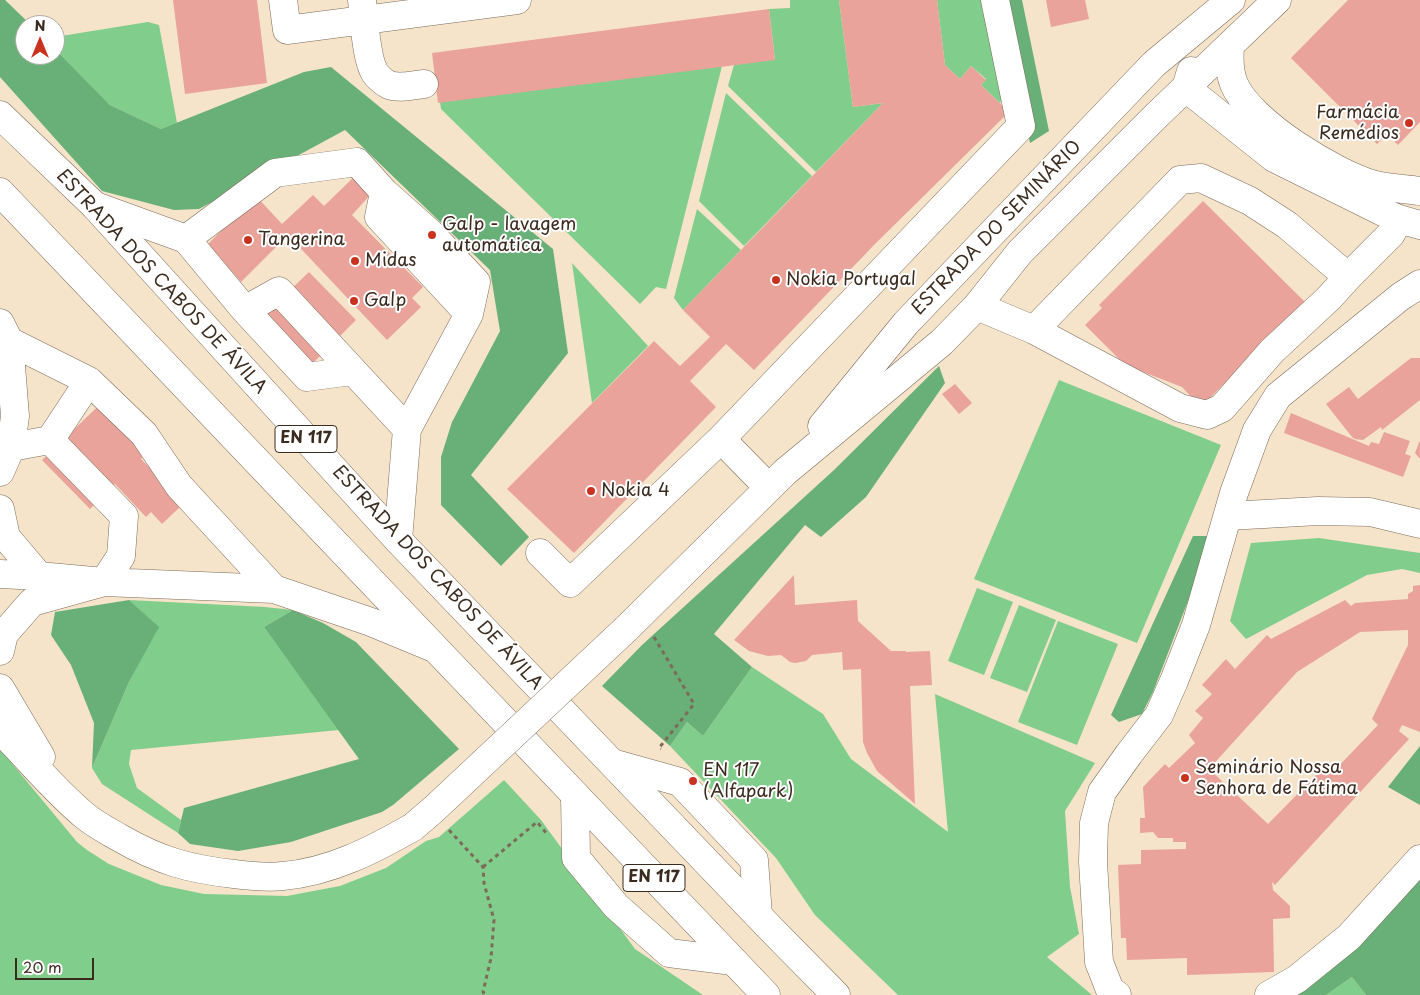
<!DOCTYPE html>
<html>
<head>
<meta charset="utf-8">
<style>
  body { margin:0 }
  #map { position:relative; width:1420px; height:995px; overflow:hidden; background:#f5e3ca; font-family:"Playpen Sans",sans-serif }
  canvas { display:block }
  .north { position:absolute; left:15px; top:15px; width:50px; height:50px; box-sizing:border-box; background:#fff; border:1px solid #b1aaa5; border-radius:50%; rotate:0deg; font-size:14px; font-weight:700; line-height:20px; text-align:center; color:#3b2a1e }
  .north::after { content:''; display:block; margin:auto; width:18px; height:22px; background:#c8321e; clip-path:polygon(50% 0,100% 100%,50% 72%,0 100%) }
  .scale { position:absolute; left:15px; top:958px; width:79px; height:22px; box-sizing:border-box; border:2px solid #3b2a1e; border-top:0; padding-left:6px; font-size:15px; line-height:18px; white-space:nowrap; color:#3b2a1e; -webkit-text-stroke:4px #fff; paint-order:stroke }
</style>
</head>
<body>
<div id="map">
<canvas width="1420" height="995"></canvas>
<div class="north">N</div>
<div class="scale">20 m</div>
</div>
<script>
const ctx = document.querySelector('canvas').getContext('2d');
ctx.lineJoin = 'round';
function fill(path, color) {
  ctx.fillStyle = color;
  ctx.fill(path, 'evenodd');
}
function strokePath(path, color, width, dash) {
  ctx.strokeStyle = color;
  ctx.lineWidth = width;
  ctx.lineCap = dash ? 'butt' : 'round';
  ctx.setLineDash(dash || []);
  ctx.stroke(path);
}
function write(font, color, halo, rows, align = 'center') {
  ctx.font = font + ' "Playpen Sans",sans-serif';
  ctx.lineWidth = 4;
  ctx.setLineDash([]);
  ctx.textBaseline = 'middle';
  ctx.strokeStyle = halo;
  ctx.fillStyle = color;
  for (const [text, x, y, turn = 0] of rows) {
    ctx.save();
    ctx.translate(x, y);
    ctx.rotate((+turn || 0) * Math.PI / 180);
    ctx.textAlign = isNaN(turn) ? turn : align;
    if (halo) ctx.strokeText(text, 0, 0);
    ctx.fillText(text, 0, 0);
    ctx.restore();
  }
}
const green = new Path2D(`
  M790,0H839L853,107L883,103L816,172L728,86L734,65L775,59L769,9L790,8Z
  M937,0H982L1002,98L1000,103L981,85L986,79L971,66L960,79L945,65Z
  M148,22L159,25L177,123L161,129L110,105L55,49V37Z
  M722,66L666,289L656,287L640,304L441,109L440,102Z
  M726,93L812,176L744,246L699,201Z
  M697,209L741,250L683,310L674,298Z
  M572,263L648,346L592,403Z
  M1059,380L1221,445L1137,643L974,579Z
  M1319,538L1420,553V573L1402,569L1367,575L1246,639L1230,621L1251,543Z
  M977,588L1013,602L984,675L948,661Z
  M129,600L265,607L293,610L264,627L339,730L131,750L129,764L137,788L181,820L178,833L102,784L92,768L129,682L158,627Z
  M1019,605L1056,620L1027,692L990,678Z
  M1058,621L1118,644L1077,745L1018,722Z
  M752,667L823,714L851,759L948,832L935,694L1095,763L1065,811L1070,887L1079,934L1047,957L1092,995H898L815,915L776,858L670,746L687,722L703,736Z
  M0,749L77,842L87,850L109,864L161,885L204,894L287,896L340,886L386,868L426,841L439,837L504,780L541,820L635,949L703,995H0Z
  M1352,977L1366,995H1326Z`);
const forest = new Path2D(`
  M0,0H5L31,25H25V55H55V49L110,105L161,129L304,72L331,67L553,249L568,353L471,475L529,537L501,566L441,505V457L452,422L500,331L490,270L345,130L199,209L174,210L102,191L0,77Z
  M1002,0H1022L1049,131L1030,143Z
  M939,366L945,383L866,497L821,537L805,525L714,634L752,667L703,736L687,722L670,746L602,686L642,645L834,470Z
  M1193,536H1213L1153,692L1142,714L1119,722L1111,715Z
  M129,600L159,627L129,682L92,768L94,723L71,665L51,635L55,612Z
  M293,610L323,623L356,642L459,749L393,805L382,812L291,842L238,851L190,844L178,833L184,808L359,759L264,627Z
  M1420,746V805L1388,787Z
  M1420,867V995H1366L1352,977L1326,995H1289Z`);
const building = new Path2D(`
  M173,0H257L267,83L185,94Z
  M839,0H937L945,65L960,79L971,66L986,80L981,85L1009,112L874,245L754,370L726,344L690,381L716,407L574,553L507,489L654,341L680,366L710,337L683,310L883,103L853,107Z
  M1046,0H1085L1089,19L1051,27Z
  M1348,0H1420V122L1398,145L1387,134L1377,144L1291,58Z
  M769,9L775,60L438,103L432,53Z
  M355,176L371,194L352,215L423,287L412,298L421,307L387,340L288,235L241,282L208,244L256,196L282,224L313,195L324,206Z
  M1203,201L1305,302L1201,407L1182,387L1125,365L1085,325L1102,308L1099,305Z
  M309,272L356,320L308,368L261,318Z
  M1411,358H1420V400L1382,430L1381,427L1363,440L1355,439L1352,437L1326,404L1349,387L1358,399Z
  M955,384L972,403L959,414L942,394Z
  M114,391L162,440L141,459L173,491L180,507L162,524L151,512L146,517L115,484L90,509L42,460Z
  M1291,413L1369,446L1371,442L1379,444L1384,432L1410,441L1405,454L1411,456L1403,477L1284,433Z
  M1420,440V459L1415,453Z
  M794,575L795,605L857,600L858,621L891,651H906V652L930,651L932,685L910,686L915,804L877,771L867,753L863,742L861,669L843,670L842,652L812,655L806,661L795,663L790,662L781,655L768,656L749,651L734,640Z
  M1420,585V732L1402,725L1399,731L1409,739L1275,885L1272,882L1273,890L1290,906V918L1273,919L1274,972L1187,975V958L1127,960L1126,938H1121L1118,865L1141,864V850L1186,849V842H1173V838H1158L1153,832L1140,833V818H1145L1143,787L1165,764L1169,768L1195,743L1189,735L1203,718L1195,711L1212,694L1202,685L1226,659L1235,669L1267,635L1271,639L1345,600L1351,606L1355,603L1408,599V594L1413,591V586ZM1408,630V645L1372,719L1378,725L1335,770L1327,764L1268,824L1209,769L1297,672L1360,632Z`);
const path = new Path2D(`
  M654,637L694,704L659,748L661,749
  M449,830L483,867L484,883L494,920L491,958L483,992L485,995
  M483,867L537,822L548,835`);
const minor = new Path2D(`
  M283,0L287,30L517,0
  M362,0C364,18 366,54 373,69C375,75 383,82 389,85C400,89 413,85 424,84
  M1230,47C1229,60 1229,72 1234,84C1250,122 1335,174 1375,185C1389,188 1405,189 1420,191
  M1191,71L1186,88L1274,158L1389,215L1399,219L1420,225
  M384,192L430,233L476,282L469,314
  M95,206L186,239L275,173L357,162L384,192L379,217L469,314L407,429L398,540
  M186,239L245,310L279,291L407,429
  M977,306L1034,330L1180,408L1207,415L1222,408L1272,351L1329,298L1348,277L1391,234L1399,219
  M245,310L307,377L352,371
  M0,323L9,341L15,416L11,447L0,472
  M1034,330L1180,180L1201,178L1250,201L1287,225L1348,277
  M9,341L89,381L144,434L179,486L274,589
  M822,426L906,323L1154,64L1231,0
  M721,439L769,488
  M50,440L89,381
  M0,509L6,537L39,576
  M1228,516L1318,511L1370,512L1420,524
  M540,553L570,583L721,439L1021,126L995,0
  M0,574L39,576L104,582L274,589L371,622L434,648
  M626,629L785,472L942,342L977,306L1020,252L1156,116L1277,0
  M0,651L4,634L32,602L104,582L121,556L124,516L50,440L11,447
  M0,688L41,757
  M0,730C28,758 54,790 85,816C96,825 108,831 120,838C160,861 189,869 234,874C250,876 267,878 283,876C330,872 373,850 413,827
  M612,763L680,782L754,860L758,915
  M575,795L576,858L616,906L669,953L733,961
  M1117,995L1110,990L1099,962L1093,862L1094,823L1102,792L1129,754L1159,715L1174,681L1196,625L1234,493L1257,430L1278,396L1400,297L1420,284
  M1269,995L1297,979L1349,937L1420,859`);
const highway = new Path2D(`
  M0,115L95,206L398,540L771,929L836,995
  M0,192L766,995`);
const minorBridge = new Path2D(`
  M413,827L434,809L626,629`);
const markers = [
  [1409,123,5,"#c8321e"],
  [432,235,5,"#c8321e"],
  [248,240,5,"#c8321e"],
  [355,261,5,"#c8321e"],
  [776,280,5,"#c8321e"],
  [354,301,5,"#c8321e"],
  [591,491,5,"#c8321e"],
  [1185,778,5,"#c8321e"],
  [693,781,5,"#c8321e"]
];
const shields = [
  [306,439,62],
  [654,878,62]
];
const shieldNames = [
  ["EN 117",306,439],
  ["EN 117",654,878]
];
const poiNames = [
  ["Farmácia",1399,113,"right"],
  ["Remédios",1399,134,"right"],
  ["Galp - lavagem",442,225],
  ["automática",442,246],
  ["Tangerina",258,240],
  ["Midas",365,261],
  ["Nokia Portugal",786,280],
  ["Galp",364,301],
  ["Nokia 4",601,491],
  ["Seminário Nossa",1195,768],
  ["Senhora de Fátima",1195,789],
  ["EN 117",703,771],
  ["(Alfapark)",703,792]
];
const streetNames = [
  ["ESTRADA DO SEMINÁRIO",997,228,-46],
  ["ESTRADA DOS CABOS DE ÁVILA",161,282,47],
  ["ESTRADA DOS CABOS DE ÁVILA",437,578,47]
];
fill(green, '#81cd8b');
fill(forest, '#68b077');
fill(building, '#e9a39b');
strokePath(minor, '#7c6b5a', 29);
strokePath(highway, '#7c6b5a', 29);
strokePath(path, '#7c6b5a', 3, [4, 4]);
strokePath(minor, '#fff', 28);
strokePath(highway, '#fff', 28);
strokePath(minorBridge, '#7c6b5a', 29, []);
strokePath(minorBridge, '#fff', 28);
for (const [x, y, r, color] of markers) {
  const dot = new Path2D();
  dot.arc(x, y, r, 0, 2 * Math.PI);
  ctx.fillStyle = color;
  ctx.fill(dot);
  strokePath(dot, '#fff', 2);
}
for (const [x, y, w] of shields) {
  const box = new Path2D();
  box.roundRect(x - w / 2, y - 13.5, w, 27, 4);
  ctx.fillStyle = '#fff';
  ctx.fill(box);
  strokePath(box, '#3b2a1e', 1);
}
write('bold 16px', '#3b2a1e', null, shieldNames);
write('18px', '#3b2a1e', '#fff', poiNames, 'left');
write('18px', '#3b2a1e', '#fff', streetNames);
</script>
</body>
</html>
